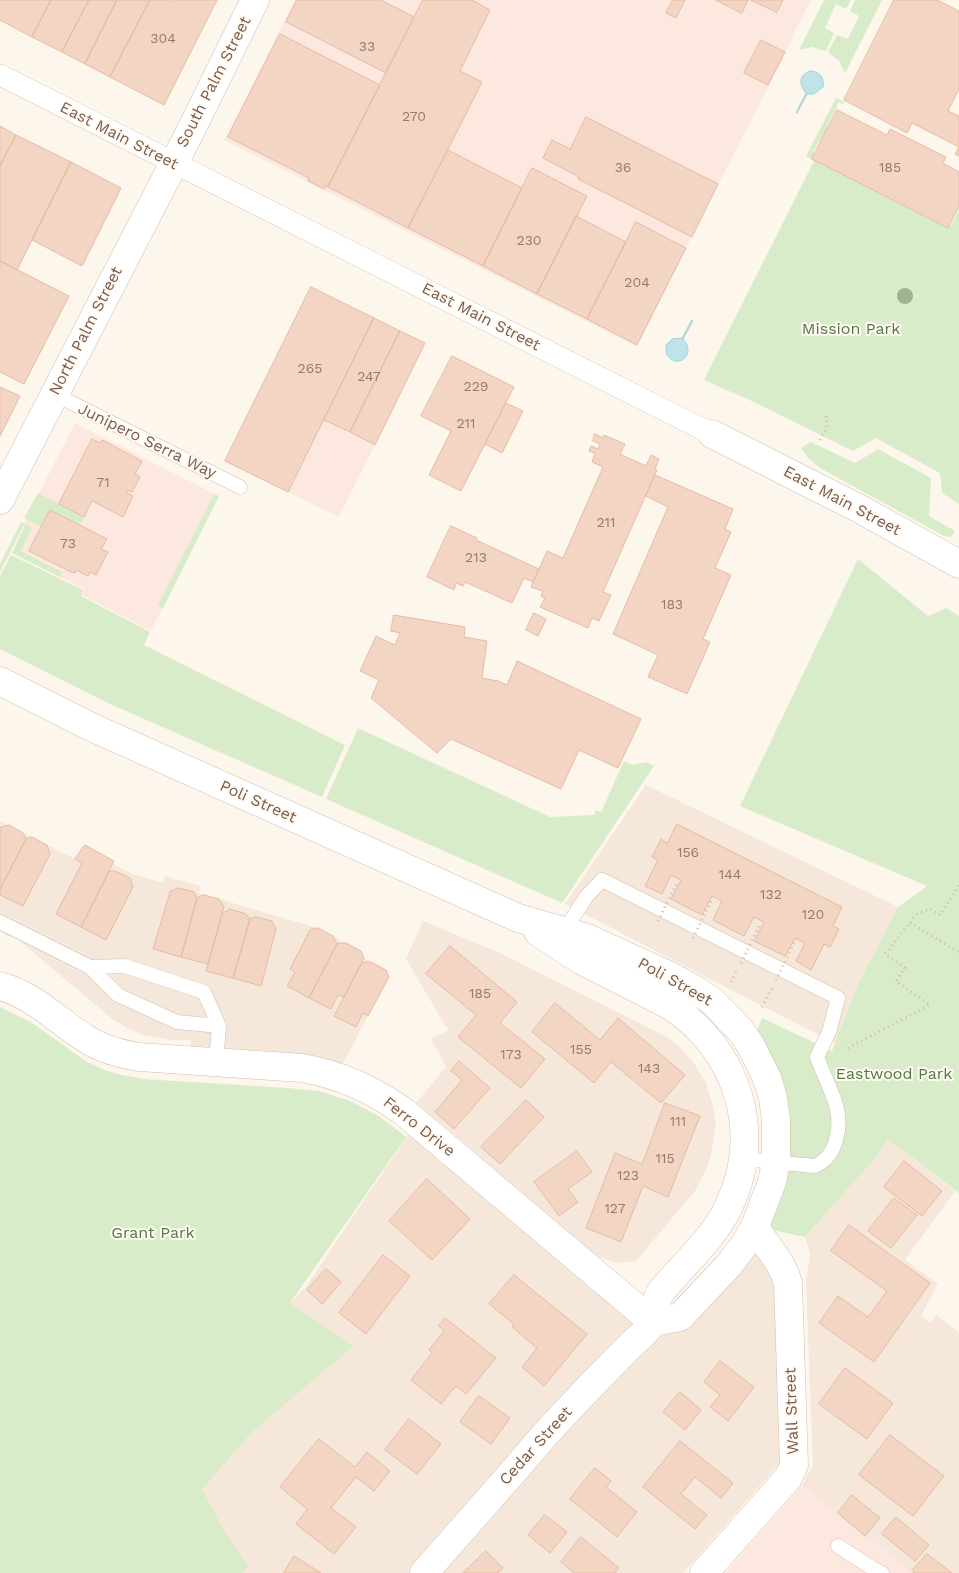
<!DOCTYPE html>
<html>
<head>
<meta charset="utf-8">
<style>
  body { margin:0 }
  canvas { display:block; background:#fdf6ec }
</style>
</head>
<body>
<canvas width="959" height="1573"></canvas>
<script>
const ctx = document.querySelector('canvas').getContext('2d');
ctx.lineJoin = 'round';
function fill(path, color) {
  ctx.fillStyle = color;
  ctx.fill(path, 'evenodd');
}
function strokePath(path, color, width, dash) {
  ctx.strokeStyle = color;
  ctx.lineWidth = width;
  ctx.lineCap = dash ? 'butt' : 'round';
  ctx.setLineDash(dash || []);
  ctx.stroke(path);
}
function write(font, color, halo, rows, align = 'center') {
  ctx.font = font + ' "Work Sans",sans-serif';
  ctx.lineWidth = 4;
  ctx.setLineDash([]);
  ctx.textBaseline = 'middle';
  ctx.strokeStyle = halo;
  ctx.fillStyle = color;
  for (const [text, x, y, turn = 0] of rows) {
    ctx.save();
    ctx.translate(x, y);
    ctx.rotate((+turn || 0) * Math.PI / 180);
    ctx.textAlign = isNaN(turn) ? turn : align;
    if (halo) ctx.strokeText(text, 0, 0);
    ctx.fillText(text, 0, 0);
    ctx.restore();
  }
}
const residential = new Path2D(`
  M646,785L898,907L857,986L836,1044L565,904Z
  M0,821L75,859L85,845L114,861L113,864L132,874L163,883L165,876L201,886L199,893L318,928L361,951L364,958L386,970L389,977L342,1065L190,1048L191,1040H172L143,1035L127,1028L111,1018L15,937L7,936L0,931Z
  M423,921L498,952L667,1037L684,1051L695,1065L706,1083L712,1103L716,1122L711,1155L707,1168L695,1191L636,1261L620,1263L613,1262L592,1254L462,1141L416,1103L446,1067L431,1039L448,1030L406,959Z
  M416,1123L653,1322L680,1317L755,1226L788,1283L780,1463L683,1573H102L287,1307L307,1285Z
  M887,1139L955,1191L905,1260L938,1284L921,1316L930,1323L937,1315L959,1333V1573H912L870,1538L865,1539L802,1485L813,1465L806,1283L810,1254L805,1237L879,1154Z`);
const commercial = new Path2D(`
  M295,0H811L792,37L793,38L636,346L224,140Z
  M311,287L425,343L339,517L225,461Z
  M75,423L219,496L151,631L82,595L84,589L12,553L25,526L24,525L26,519H28L38,500L36,499Z
  M802,1485L865,1538L870,1537L912,1573H725Z`);
const green = new Path2D(`
  M824,0H851L846,9L836,4L825,28L834,33L826,51L812,47L799,50Z
  M855,0H882L845,73L839,61L828,52L837,35L848,39L859,16L850,11Z
  M836,98L844,102L843,104L839,102L827,126L831,129L824,143L819,141L813,152L818,155L820,160L819,163L940,224L942,221L951,225L959,209V504L942,493L940,473L876,438L853,451L754,402L704,380L814,161L806,156Z
  M811,442L855,463L878,449L931,478L929,516L955,531L951,537L944,536L820,468L809,459L801,448Z
  M38,493L84,517L80,525L50,510L41,527L24,518Z
  M214,494L219,496L163,608L158,605Z
  M21,522L31,527L32,529L21,551L62,572L60,577L12,553L25,526L24,525L0,572V564Z
  M11,555L83,590L81,596L150,632L144,645L345,745L322,797L110,704L0,649V576Z
  M858,559L928,616L946,608L959,616V1193L887,1139L879,1154L805,1237L755,1226L772,1182L751,1046L762,1018L832,1051L857,986L898,907L927,886L740,806Z
  M358,728L550,817L594,815L596,810L601,812L624,761L633,765L646,762L654,766L562,903L326,799Z
  M0,1007L31,1022L87,1062L104,1070L122,1075L143,1079L288,1088L319,1091L350,1101L379,1116L406,1137L290,1303L353,1346L251,1433L202,1489L222,1527L248,1566L242,1573H0Z`);
const water = new Path2D(`
  M810,71C819,71 825,77 823,87L814,94H807L797,113H796L806,93C799,85 798,75 810,71Z
  M692,320L693,321L683,339C698,356 675,371 666,353V345L672,339L682,338Z`);
const building = new Path2D(`
  M0,0H51L32,37L0,20Z
  M51,0H89L62,52L32,37Z
  M89,0H117L85,64L62,52Z
  M117,0H150L110,77L85,64Z
  M150,0H171L174,2L175,0H217L164,105L110,77Z
  M297,0H381L414,17L386,73L286,22Z
  M423,0H472L490,10L460,71L482,82L408,228L328,187Z
  M673,0H685L676,18L666,13Z
  M716,0H748L742,13Z
  M751,0H783L777,12Z
  M894,0H937L959,11V89L948,111L959,116V156L955,154L959,147L912,123L907,133L844,100Z
  M280,34L380,85L328,187L326,186L324,189L308,181L309,178L228,137Z
  M761,40L785,52L768,85L744,73Z
  M837,110L887,135L890,129L946,157L943,163L959,172V206L948,228L812,159Z
  M586,117L718,184L692,237L578,179L579,177L543,158L552,140L570,149Z
  M0,126L16,135L0,166Z
  M16,135L71,162L17,270L0,261V166Z
  M448,150L522,188L483,266L408,228Z
  M71,162L121,188L82,266L32,240Z
  M532,168L587,196L537,294L483,266Z
  M576,216L626,242L587,319L537,294Z
  M636,222L686,248L637,345L587,319Z
  M0,261L69,296L24,384L0,372Z
  M311,287L374,318L288,492L225,461Z
  M374,318L400,331L350,432L324,420Z
  M400,331L425,343L375,445L350,432Z
  M452,356L514,387L461,491L429,475L451,431L421,416Z
  M0,387L20,396L0,436Z
  M506,403L523,411L502,453L485,444Z
  M595,434L603,438L604,435L625,444L620,454L646,466L651,455L659,459L655,469L657,470L603,592L611,595L599,621L592,618L588,628L540,607L545,598L541,596L543,591L531,587L547,551L563,558L603,467L592,462L595,453L589,451L591,446L598,449L600,444L593,441Z
  M92,439L100,443L102,440L142,461L135,474L140,477L132,492L127,490L126,492L133,496L123,517L92,501L84,517L59,504Z
  M655,475L733,509L725,529L731,532L715,568L731,575L703,639L710,642L687,694L648,677L658,655L613,634L668,507L646,496Z
  M50,510L107,539L101,549L108,552L96,575L90,572L88,576L76,570L75,573L71,572L29,551Z
  M451,526L477,538L476,540L491,547L539,569L533,582L524,578L512,603L465,582L463,586L456,583L454,590L427,577Z
  M534,613L546,619L538,636L526,630Z
  M394,615L465,627L464,637L487,641L482,678L498,681L507,685L517,661L641,719L618,768L579,750L561,789L451,739L437,753L371,698L379,680L360,671L376,636L395,645L400,633L391,631Z
  M677,824L842,907L833,926L839,929L830,947L824,944L811,970L796,961L805,943L795,938L785,956L754,941L764,922L754,917L744,936L713,920L722,901L712,896L702,915L671,899L681,880L671,875L662,894L645,886L658,860L652,857L661,839L667,843Z
  M9,825L23,833L26,839L0,889V828Z
  M32,837L47,845L50,854L23,906L0,895V889L26,839Z
  M85,845L114,861L81,927L56,914L82,863L75,859Z
  M115,871L130,878L133,887L106,940L81,927L109,872Z
  M178,888L194,892L197,898L181,957L153,949L170,892Z
  M204,895L219,899L224,907L208,964L181,957L197,898Z
  M230,909L246,914L250,919L233,978L206,971L222,914Z
  M256,917L272,921L276,929L261,986L233,978L250,919Z
  M318,928L333,936L337,944L309,998L287,986L295,972L290,969L310,930Z
  M346,943L361,951L364,958L344,997L338,995L331,1009L309,998L337,944Z
  M450,946L517,1002L500,1023L545,1059L521,1088L458,1037L476,1015L426,974Z
  M371,962L386,970L389,977L368,1016L363,1013L356,1027L334,1016L362,963Z
  M555,1003L600,1040L618,1018L685,1075L661,1103L611,1062L594,1083L532,1032Z
  M459,1061L490,1088L454,1129L435,1112L462,1080L451,1071Z
  M526,1100L544,1117L500,1164L481,1147Z
  M665,1103L700,1116L668,1197L643,1186L621,1242L586,1228L615,1153L642,1164Z
  M577,1151L592,1172L568,1189L578,1202L559,1216L534,1182Z
  M904,1161L942,1191L922,1216L884,1187Z
  M427,1179L470,1219L432,1260L389,1221Z
  M894,1198L917,1215L891,1248L868,1231Z
  M849,1225L930,1283L874,1362L819,1323L838,1296L868,1317L887,1291L831,1251Z
  M383,1255L410,1276L366,1334L339,1313Z
  M326,1269L341,1282L322,1304L307,1290Z
  M514,1275L587,1334L544,1386L522,1367L537,1348L512,1327L514,1324L489,1304Z
  M445,1318L496,1358L466,1394L456,1386L441,1404L411,1380L432,1353L429,1350L444,1331L439,1326Z
  M720,1361L754,1387L728,1421L710,1407L720,1395L704,1382Z
  M845,1368L893,1403L867,1439L819,1404Z
  M680,1392L701,1410L685,1430L663,1412Z
  M479,1396L510,1418L491,1444L460,1422Z
  M409,1419L441,1444L417,1474L385,1450Z
  M890,1435L944,1476L913,1516L859,1475Z
  M319,1439L355,1467L367,1452L390,1471L374,1491L356,1477L331,1508L356,1527L334,1554L296,1524L307,1509L280,1487Z
  M680,1441L733,1483L721,1498L695,1477L681,1494L707,1515L695,1529L643,1487Z
  M595,1468L611,1481L606,1487L637,1512L617,1537L570,1499Z
  M852,1495L880,1518L865,1536L838,1513Z
  M545,1515L567,1532L550,1553L528,1535Z
  M896,1517L929,1545L915,1561L882,1534Z
  M581,1537L619,1568L615,1573H574L561,1562Z
  M486,1551L503,1568L498,1573H463Z
  M927,1554L952,1573H914L912,1571Z
  M294,1556L321,1573H284Z`);
const path = new Path2D(`
  M820,440L827,427L826,415
  M910,923L959,952
  M731,982L737,970
  M762,1007L772,988
  M848,1048L930,1005L896,981L905,968L885,954L916,915L929,909L940,915L959,885`);
const service = new Path2D(`
  M54,394L240,487
  M0,922L90,967L118,995L177,1022L219,1026
  M564,931L586,897L602,880L838,998L829,1032L817,1057C823,1073 831,1089 836,1105C842,1126 837,1158 814,1166L744,1159
  M90,967L125,966L204,992L219,1026L216,1063
  M838,1546L872,1568L882,1573`);
const pedestrian = new Path2D(`
  M0,75L712,434`);
const minor = new Path2D(`
  M712,434L860,509L959,564
  M0,500L191,130L255,0
  M0,986C36,996 58,1022 88,1040C104,1050 121,1054 139,1057L302,1068C341,1075 372,1089 404,1112L653,1322
  M704,1573L788,1478L794,1465L788,1283C782,1260 765,1246 755,1226`);
const secondary = new Path2D(`
  M0,681L89,726L518,918L587,938L670,976L694,989L712,1001L741,1031L751,1046L767,1078L773,1098L776,1120V1162L772,1182L755,1226L745,1244L728,1266L680,1317L653,1322
  M424,1573C456,1537 487,1501 519,1465C535,1446 551,1427 569,1409C589,1387 611,1365 632,1344C638,1338 649,1330 653,1322C657,1314 654,1301 660,1293C682,1265 712,1241 728,1208C764,1134 739,1052 671,1006L579,959L538,932`);
const pathBridge = new Path2D(`
  M658,921L677,883
  M693,938L711,901
  M741,963L760,924
  M776,980L794,943`);
const trees = [
  [905,296]
];
const numberNames = [
  ["304",163,39],
  ["33",367,47],
  ["270",414,117],
  ["36",623,168],
  ["185",890,168],
  ["230",529,241],
  ["204",637,283],
  ["265",310,369],
  ["247",369,377],
  ["229",476,387],
  ["211",466,424],
  ["71",103,483],
  ["211",606,523],
  ["73",68,544],
  ["213",476,558],
  ["183",672,605],
  ["156",688,853],
  ["144",730,875],
  ["132",771,895],
  ["120",813,915],
  ["185",480,994],
  ["155",581,1050],
  ["173",511,1055],
  ["143",649,1069],
  ["111",678,1122],
  ["115",665,1159],
  ["123",628,1176],
  ["127",615,1209]
];
const streetNames = [
  ["South Palm Street",214,82,-63],
  ["East Main Street",119,136,27],
  ["East Main Street",481,317,27],
  ["North Palm Street",86,331,-63],
  ["Junipero Serra Way",147,441,26],
  ["East Main Street",842,501,28],
  ["Poli Street",258,802,24],
  ["Poli Street",675,982,29],
  ["Ferro Drive",419,1127,38],
  ["Wall Street",792,1411,-92],
  ["Cedar Street",536,1446,-48]
];
const parkNames = [
  ["Mission Park",851,329],
  ["Eastwood Park",894,1074],
  ["Grant Park",153,1233]
];
fill(residential, '#f5e8da');
fill(commercial, '#fde8e0');
fill(green, '#d8ecc9');
fill(water, '#bfe3e8');
strokePath(water, '#a5d3da', 1);
fill(building, '#f3d5c3');
strokePath(building, '#e6bba3', 1);
strokePath(service, '#d1beb0', 15);
strokePath(pedestrian, '#d1beb0', 22);
strokePath(minor, '#d1beb0', 29);
strokePath(secondary, '#d6c0b0', 29);
strokePath(path, '#d9b8a5', 3, [1, 4]);
strokePath(service, '#fff', 14);
strokePath(pedestrian, '#fff', 21);
strokePath(minor, '#fff', 28);
strokePath(secondary, '#fff', 28);
strokePath(pathBridge, '#d9b8a5', 3, [1, 4]);
ctx.fillStyle = '#a0b28e';
for (const [x, y] of trees) {
  ctx.beginPath();
  ctx.arc(x, y, 8, 0, 2 * Math.PI);
  ctx.fill();
}
write('14px', '#987a6a', null, numberNames);
write('16px', '#7a5c4d', '#fffaf3', streetNames);
write('16px', '#537a41', '#fffaf3', parkNames);
</script>
</body>
</html>
